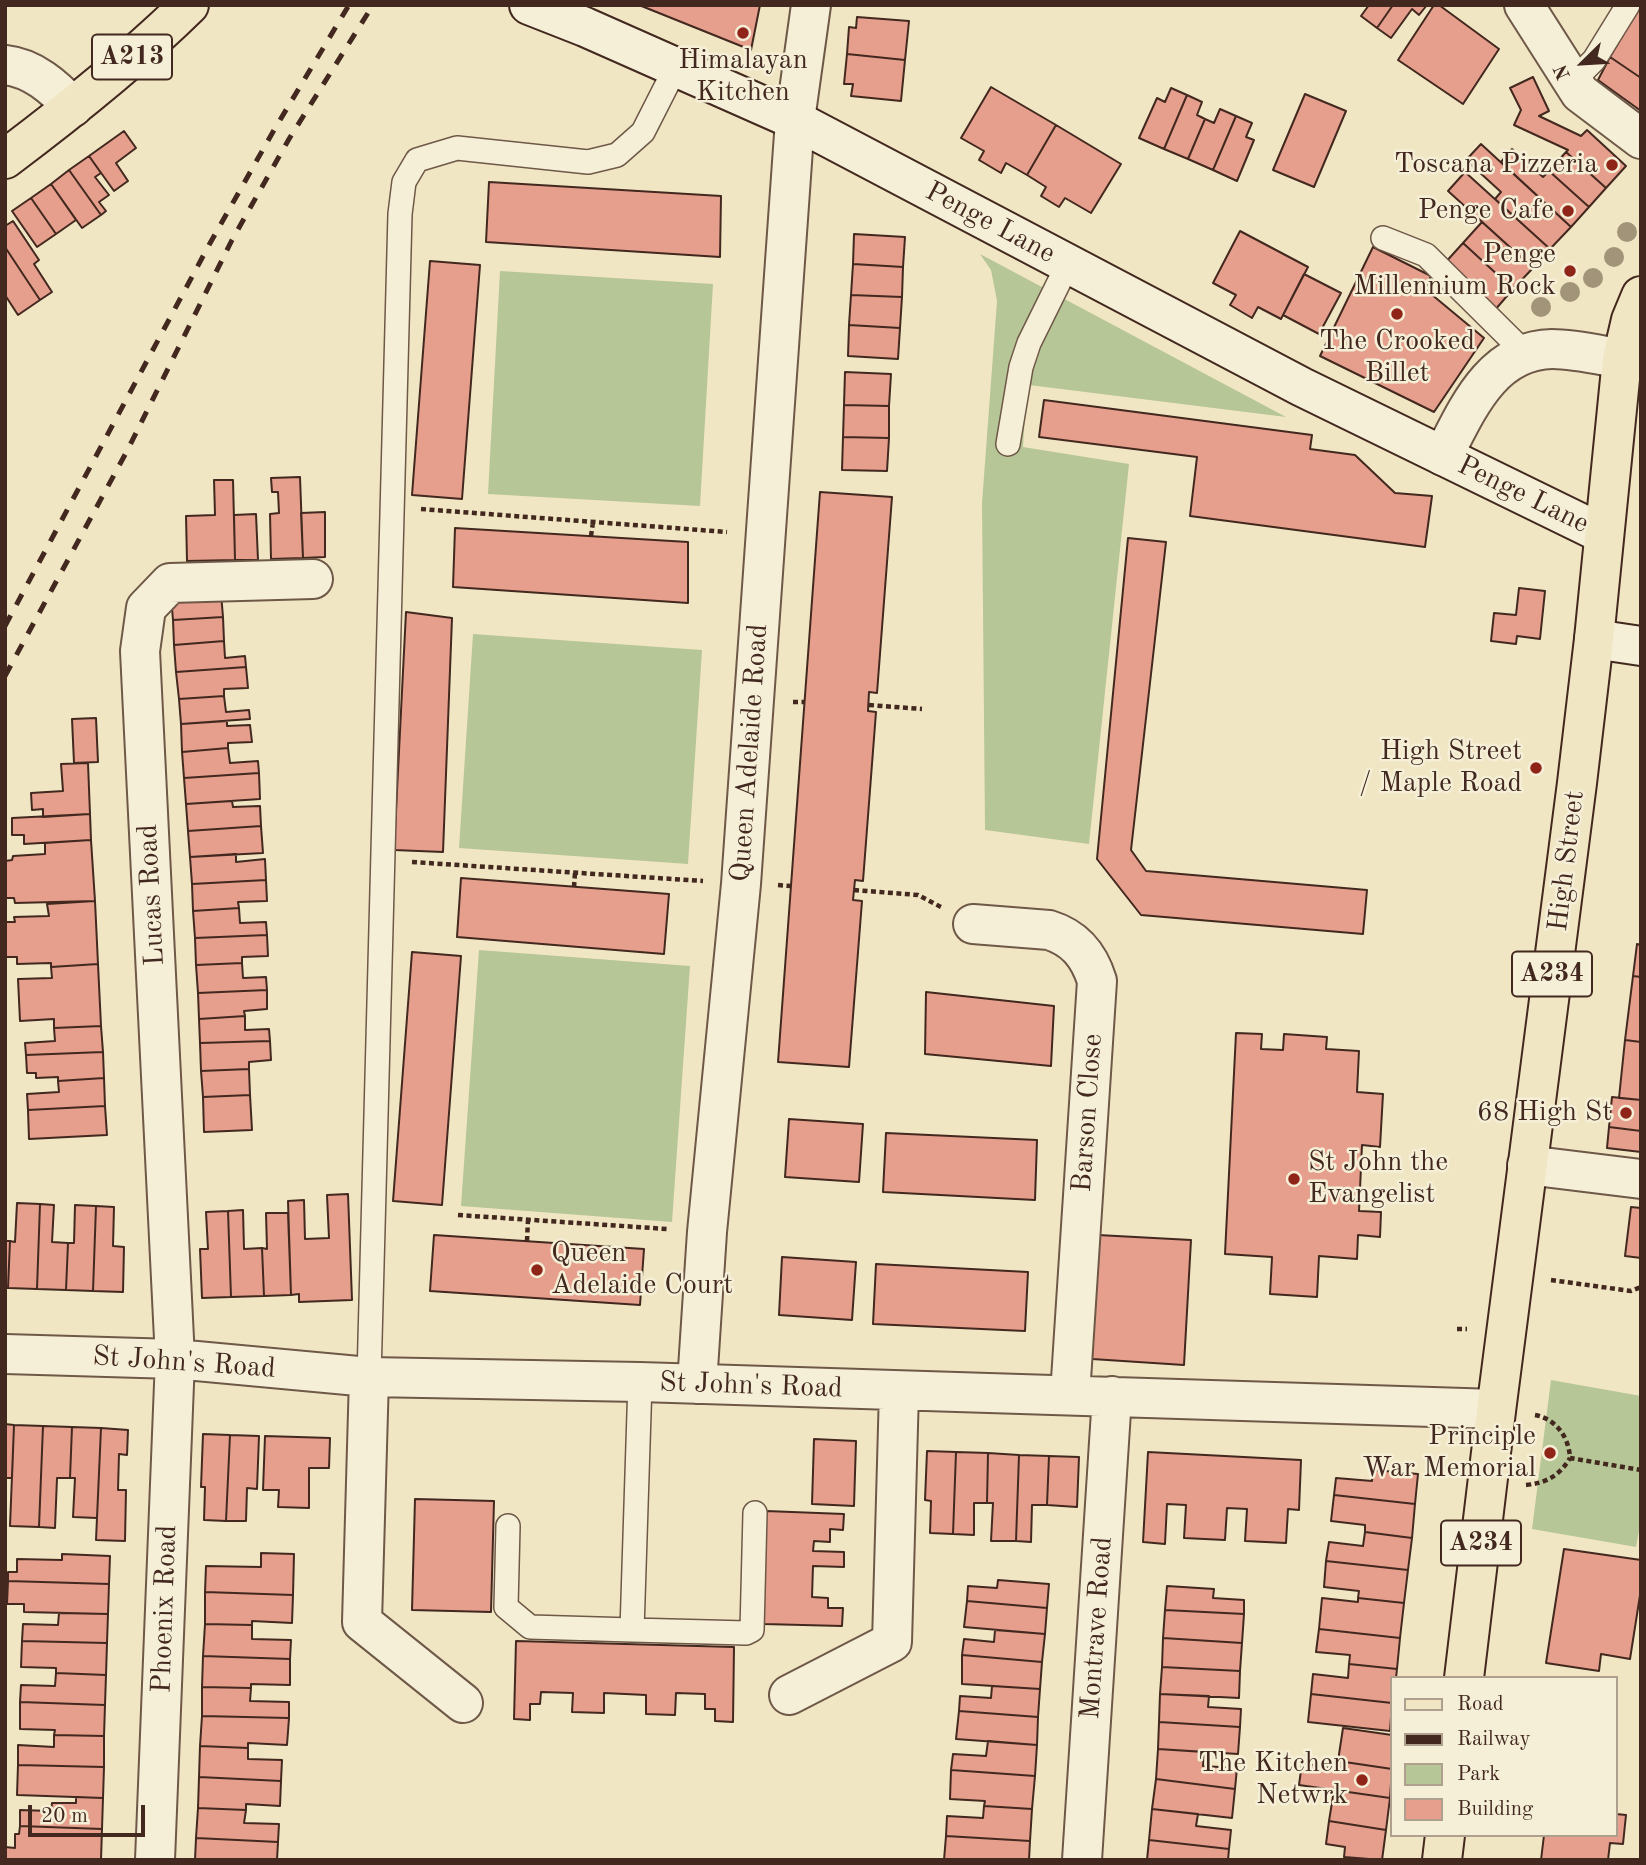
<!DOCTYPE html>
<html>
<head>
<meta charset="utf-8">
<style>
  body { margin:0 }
  #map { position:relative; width:1646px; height:1865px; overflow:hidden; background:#f1e6c3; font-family:"Old Standard TT",serif }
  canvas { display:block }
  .frame { position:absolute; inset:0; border:7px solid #42281f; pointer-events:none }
  .legend { position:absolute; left:1390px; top:1676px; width:228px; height:161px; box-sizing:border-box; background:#f6efd8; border:2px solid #ae9f8e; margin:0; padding:9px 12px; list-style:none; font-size:21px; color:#42281f }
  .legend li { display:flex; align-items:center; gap:14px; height:35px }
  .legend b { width:35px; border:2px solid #ae9f8e }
  .north { position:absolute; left:1548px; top:28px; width:70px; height:70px; -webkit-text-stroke:5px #f6efd8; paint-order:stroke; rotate:246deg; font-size:19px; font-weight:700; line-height:28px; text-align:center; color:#42281f }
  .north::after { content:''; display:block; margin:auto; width:24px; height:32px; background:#42281f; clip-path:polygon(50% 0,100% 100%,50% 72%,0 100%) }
  .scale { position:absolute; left:28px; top:1805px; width:117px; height:32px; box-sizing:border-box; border:4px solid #42281f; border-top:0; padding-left:9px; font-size:21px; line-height:24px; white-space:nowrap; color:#42281f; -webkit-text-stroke:5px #f6efd8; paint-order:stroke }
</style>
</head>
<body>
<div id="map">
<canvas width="1646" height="1865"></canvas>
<div class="frame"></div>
<ul class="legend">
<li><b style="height:9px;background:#f1e6c3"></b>Road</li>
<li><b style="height:9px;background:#42281f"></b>Railway</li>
<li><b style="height:19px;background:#b7c696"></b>Park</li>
<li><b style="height:19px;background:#e59f8c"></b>Building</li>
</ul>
<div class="north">N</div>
<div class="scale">20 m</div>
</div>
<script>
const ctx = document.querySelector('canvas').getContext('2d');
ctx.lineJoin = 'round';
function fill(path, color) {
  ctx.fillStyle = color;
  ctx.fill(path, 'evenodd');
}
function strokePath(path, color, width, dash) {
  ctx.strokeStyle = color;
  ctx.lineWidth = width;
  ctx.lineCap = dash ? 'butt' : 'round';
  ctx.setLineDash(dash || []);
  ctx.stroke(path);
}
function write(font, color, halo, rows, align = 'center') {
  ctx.font = font + ' "Old Standard TT",serif';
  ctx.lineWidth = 5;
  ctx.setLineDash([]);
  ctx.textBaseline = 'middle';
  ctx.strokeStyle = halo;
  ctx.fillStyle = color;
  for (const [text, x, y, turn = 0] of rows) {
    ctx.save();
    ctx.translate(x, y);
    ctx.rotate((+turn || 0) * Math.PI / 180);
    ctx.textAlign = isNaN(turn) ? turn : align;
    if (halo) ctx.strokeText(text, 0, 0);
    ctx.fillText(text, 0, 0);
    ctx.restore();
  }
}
const green = new Path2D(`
  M980,254L1286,417L1029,385L1026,398L1023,447L1129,464L1089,844L985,830L982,503L997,301L991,270Z
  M500,271L713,284L700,506L488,494Z
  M473,634L702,650L688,864L459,848Z
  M479,950L690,966L672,1222L461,1206Z
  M1551,1380L1641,1396V1520L1636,1547L1532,1529Z`);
const building = new Path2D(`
  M639,5H760L751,50Z
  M1369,5H1393L1377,28L1361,16Z
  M1393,5H1427L1419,15L1412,9L1391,38L1377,28Z
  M1434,5H1439L1499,49L1463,104L1398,60Z
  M1637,10L1641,12V78L1610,57Z
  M857,17L909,21L905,60L847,54L849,27L856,28Z
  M847,54L905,60L901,101L851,96L853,84H844Z
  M1610,57L1641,78V111L1598,80Z
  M1533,77L1549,111L1539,116L1581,136L1587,130L1626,166L1606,188L1566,152L1568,150L1514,125L1521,110L1510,88Z
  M991,87L1056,125L1027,175L1006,163L1001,173L979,160L984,151L961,138Z
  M1171,88L1187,95L1164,149L1139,138L1157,98L1165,102Z
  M1305,94L1346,111L1314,187L1273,170Z
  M1187,95L1202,102L1197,115L1205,119L1188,159L1164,149Z
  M1220,109L1236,116L1213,170L1188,159L1205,119L1214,123Z
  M1236,116L1252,123L1246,137L1254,140L1237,181L1213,170Z
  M1056,125L1121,164L1091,213L1065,198L1059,207L1041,196L1046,187L1027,175Z
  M124,131L136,148L116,163L128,181L114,191L89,156Z
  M1481,144L1571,227L1550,249L1495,199L1501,192L1466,160Z
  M1512,149L1543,177L1549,171L1589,207L1571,227L1501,162Z
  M1566,152L1606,188L1589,207L1549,171Z
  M89,156L101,173L95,177L109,195L99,202L106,211L101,215L69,170Z
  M69,170L101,215L82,228L51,184Z
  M1465,172L1550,249L1533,268L1448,191Z
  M489,182L721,196L720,257L486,242Z
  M51,184L76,220L56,234L31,198Z
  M31,198L56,234L37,247L12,211Z
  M13,221L39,260L34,264L52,292L40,300L5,247V226Z
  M1482,222L1533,268L1513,289L1463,243Z
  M1240,231L1308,267L1281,319L1258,307L1252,318L1230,305L1236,295L1213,283Z
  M854,234L905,237L903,267L853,264Z
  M1463,243L1513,289L1495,310L1444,264Z
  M5,247L40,300L18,315L5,295Z
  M1373,247L1431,276L1425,289L1484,338L1434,412L1320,356Z
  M430,261L480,265L462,499L412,495Z
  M853,264L903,267L902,297L851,295Z
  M1304,274L1341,293L1319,334L1283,315Z
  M851,295L902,297L900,328L849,325Z
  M849,325L900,328L898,359L848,356Z
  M845,372L891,374L889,406L844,405Z
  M1044,400L1312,435L1310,449L1355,455L1395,493L1432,496L1425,547L1190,516L1197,457L1039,437Z
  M844,405L889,406V438L843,437Z
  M843,437L889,438L887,471L842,470Z
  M300,477L303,558L271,559L270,514L279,513L278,492H272L271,478Z
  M214,480H233L235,560L187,561L186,516L215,515Z
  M820,492L892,497L877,693L869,692L868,711L876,712L863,881L855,880L853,900L862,901L849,1067L778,1062Z
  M325,512V557L303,558L301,513Z
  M256,514L258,560H235L234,515Z
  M455,528L688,542V603L453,587Z
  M1128,538L1166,542L1131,850L1146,871L1367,890L1363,934L1141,915L1097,859Z
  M1519,588L1545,591L1540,639L1517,636L1516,644L1491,641L1494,613L1516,615Z
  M221,593L223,617L173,620L171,597Z
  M406,612L452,618L443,852L394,850Z
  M223,617L224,641L174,645L173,620Z
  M224,641L225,658L245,656L246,667L176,672L174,645Z
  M246,667L248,688L224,689V696L179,699L176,672Z
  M224,696L226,712L249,710L250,719L181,724L179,699Z
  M96,718L98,762L74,763L72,719Z
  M227,721V726L250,725L252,742L228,743V748L182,752L181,724Z
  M228,748L230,763L258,761L259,773L184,778L182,752Z
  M88,763L90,814L43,817V809L32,810L31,793L63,791L61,764Z
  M259,773L260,799L186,804L184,778Z
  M232,801L233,807L260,806L261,826L188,831L186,804Z
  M90,814L91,840L24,844V835H12V818Z
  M261,826L263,853L190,857L188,831Z
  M91,840L95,901L15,903L14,898H5V861L12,860L13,856L45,854V843Z
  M236,854V862L265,859L266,880L192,884L190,857Z
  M461,878L669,894L664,954L457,937Z
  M266,880L267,901L238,902L239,908L193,911L192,884Z
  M95,901L98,964L51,967V963L17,964V957H5V922H15L14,917L49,916L47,904Z
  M239,908L240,923L266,922L267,935L195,938L193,911Z
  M267,935L268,956L242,957V963L196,965L195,938Z
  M1637,944L1641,945V977L1633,976Z
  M412,952L461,956L442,1205L393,1201Z
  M242,963L243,978L266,977L267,990L198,993L196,965Z
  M98,964L101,1026L54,1028V1019L20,1021L18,979L52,978L51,967Z
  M1633,976L1641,977V1042L1625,1040Z
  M267,990V1009L244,1011L245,1016L199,1019L198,993Z
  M926,992L1054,1006L1051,1066L925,1054Z
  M245,1016V1030L269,1029L270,1041L200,1043L199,1019Z
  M101,1026L103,1052L26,1055L25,1043L55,1041L54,1028Z
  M1236,1033L1262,1034L1261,1049L1283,1050L1284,1034L1327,1037L1326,1049L1359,1051L1357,1092L1383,1094L1380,1147L1362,1145L1359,1211L1381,1212L1380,1237L1358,1235L1357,1259L1319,1256L1317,1297L1270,1294L1272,1257L1225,1254Z
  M1625,1040L1641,1042V1100L1619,1098Z
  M270,1041L271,1060L249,1062V1069L201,1071L200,1043Z
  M103,1052L104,1078L58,1081V1077L36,1078V1073H27L26,1055Z
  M249,1069L250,1095L203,1097L201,1071Z
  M104,1078L105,1106L28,1110L27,1094L59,1092L58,1081Z
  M250,1095L252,1130L204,1132L203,1097Z
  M1612,1097L1641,1100V1131L1609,1127Z
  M105,1106L107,1135L29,1139L28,1110Z
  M789,1119L863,1124L859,1182L785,1177Z
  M1609,1127L1641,1131V1152L1607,1148Z
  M886,1133L1037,1140L1035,1200L883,1192Z
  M348,1194L352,1300L299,1302V1294L291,1295L288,1201L304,1200L305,1239L329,1238L327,1195Z
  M17,1203L40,1204L37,1289L8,1288L10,1241L15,1242Z
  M40,1204L54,1205L52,1242L68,1243L66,1290L37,1289Z
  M75,1205L96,1206L93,1291L66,1290L68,1243H74Z
  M96,1206L114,1207L113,1246L124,1247L123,1292L93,1291Z
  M1631,1207L1641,1208V1258L1625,1256Z
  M243,1210L244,1249L262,1248L264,1296L231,1297L228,1211Z
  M228,1211L231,1297L202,1298L200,1249H208L206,1212Z
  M266,1213H288L291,1295L264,1296L262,1248L267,1249Z
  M434,1235L644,1249L640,1305L430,1291Z
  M1098,1235L1191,1240L1184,1365L1092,1359Z
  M5,1241H10L8,1288H5Z
  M782,1257L856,1262L852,1320L779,1315Z
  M876,1264L1028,1272L1025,1331L873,1324Z
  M5,1424L14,1425L12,1478H5Z
  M14,1425L43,1426L39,1527L10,1526Z
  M43,1426L72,1427L70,1478H57L55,1528L39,1527Z
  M72,1427L101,1428L97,1518L73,1517L75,1478H70Z
  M101,1428L128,1430L127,1455L119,1454L118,1490H126L125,1541L96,1540Z
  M203,1434L230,1435L226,1521L204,1520L205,1487H201Z
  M230,1435L259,1436L257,1489L247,1488L246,1521H226Z
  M265,1436L330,1438L329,1468H309V1508L278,1507L279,1490H263Z
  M814,1439L856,1441L854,1506L812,1504Z
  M927,1451L956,1452L953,1534L930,1533L931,1501L925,1500Z
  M956,1452L988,1453L987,1503H974V1535L953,1534Z
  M1148,1452L1301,1460L1299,1510L1288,1509L1286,1543L1245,1541L1247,1509L1227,1508L1225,1540L1184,1538L1186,1505L1167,1504L1165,1544L1143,1542Z
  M988,1453L1019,1455L1016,1541H991L993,1503H987Z
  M1019,1455L1049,1456L1047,1505H1032L1031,1542L1016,1541Z
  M1049,1456L1079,1457L1077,1507L1047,1505Z
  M1373,1470L1418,1474L1415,1504L1334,1495L1336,1478L1372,1481Z
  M1334,1495L1415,1504L1412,1538L1365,1532V1525L1331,1521Z
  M415,1499L494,1501L491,1612L412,1610Z
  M766,1511L844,1514L843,1530L830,1529V1542L814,1541L813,1551L844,1552V1567L813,1566L812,1597L828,1598V1608H843L842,1626L763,1624Z
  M1365,1532L1412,1538L1408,1570L1326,1561L1329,1542L1363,1546Z
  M1564,1549L1641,1560V1589L1630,1659L1601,1654L1599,1671L1546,1663Z
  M261,1553L294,1554L293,1595L205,1592L206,1566L261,1567Z
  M62,1554L110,1556L109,1584L8,1581V1572H17V1559L62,1560Z
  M1326,1561L1408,1570L1404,1603L1358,1598L1359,1591L1324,1587Z
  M998,1580L1049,1584L1047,1608L967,1601L968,1586L997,1588Z
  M8,1581L109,1584L108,1614L24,1612V1604H7Z
  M1167,1586L1214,1589L1213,1598L1244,1600V1614L1165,1610Z
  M205,1592L293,1595L292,1623L252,1621V1625L205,1624Z
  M1322,1598L1358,1602V1598L1404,1603L1400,1638L1319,1629Z
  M967,1601L1047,1608L1045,1634L964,1627Z
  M1165,1610L1244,1614L1242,1643L1163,1638Z
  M59,1613L108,1614L107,1643L22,1641L23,1624L58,1625Z
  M205,1624L252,1625V1639L291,1640L290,1659L203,1656Z
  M1319,1629L1400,1638L1397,1669L1349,1664L1350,1655L1316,1652Z
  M995,1630L1045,1634L1042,1662L962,1655L964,1639L994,1642Z
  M1163,1638L1242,1643L1240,1671L1162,1667Z
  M22,1641L107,1643L106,1675L56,1673V1668L21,1667Z
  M516,1641L734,1647L733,1722L715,1721V1709H705V1694L676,1693L675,1715L646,1714V1695L604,1693V1713L572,1712L573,1693L541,1692L540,1704H530V1720L514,1719Z
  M962,1655L1042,1662L1040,1689L962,1684Z
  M203,1656L290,1659V1685L251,1684V1688L202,1687Z
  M1349,1664L1397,1669L1396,1678H1392V1703L1311,1694L1313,1674L1348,1678Z
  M1162,1667L1240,1671L1239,1698L1160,1694Z
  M56,1673L106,1675L105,1705L20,1702L21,1685L55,1686Z
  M992,1686L1040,1689L1038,1717L959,1711L960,1696L991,1698Z
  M202,1687L251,1688L250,1701L289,1702V1718L202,1716Z
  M1160,1694L1209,1696L1208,1707L1241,1709L1240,1727L1159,1722Z
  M1311,1694L1392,1703L1390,1731L1308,1722Z
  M20,1702L105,1705L104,1736L54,1735L55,1730L20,1729Z
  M959,1711L1038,1717L1037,1745L956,1739Z
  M202,1716L289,1718L287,1745L248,1743V1748L200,1746Z
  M1159,1722L1240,1727L1238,1754L1158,1749Z
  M1343,1728L1392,1735V1769L1338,1761Z
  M54,1735L104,1736V1767L18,1765V1745L54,1747Z
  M988,1741L1037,1745L1035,1776L951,1770L953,1754L986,1756Z
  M200,1746L248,1748V1759L282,1760L281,1781L199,1777Z
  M1158,1749L1204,1752L1203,1766L1237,1768L1235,1789L1156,1779Z
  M1338,1761L1392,1769L1390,1798L1299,1785L1302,1763L1337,1769Z
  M18,1765L104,1767L103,1798L17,1795Z
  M951,1770L1035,1776L1032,1809L984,1806L985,1801L950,1799Z
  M199,1777L281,1781L280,1806L246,1804V1810L198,1808Z
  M1156,1779L1235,1789L1232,1818L1152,1809Z
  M1334,1790L1390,1798L1386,1830L1329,1821Z
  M76,1797L103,1798L102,1829L20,1826V1810L51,1811L52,1803H76Z
  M984,1806L1032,1809L1030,1841L946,1836L947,1816L983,1818Z
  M198,1808L246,1810L244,1823L279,1824L278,1842L196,1838Z
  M1152,1809L1198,1814L1196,1826L1231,1830L1229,1849L1149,1840Z
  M1616,1814L1626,1815L1623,1844L1610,1843L1608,1860H1541L1544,1835H1616Z
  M1329,1821L1386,1830L1382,1860L1344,1857L1345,1847L1326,1844Z
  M20,1826L102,1829L101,1860L5,1859V1847L15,1848V1834H19Z
  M946,1836L1030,1841L1029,1860H944Z
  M196,1838L278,1842L277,1860H195Z
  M1149,1840L1229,1849L1228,1860H1147Z`);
const path = new Path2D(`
  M421,509L727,532
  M591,536L593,522
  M793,702H805
  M869,705L922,709
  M412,862L703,881
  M778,885L791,886
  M574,887L575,873
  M854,890L918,895L941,907
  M458,1215L667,1229
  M527,1241L528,1220
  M1551,1280L1631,1291L1641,1287
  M1457,1329H1467
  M1535,1415C1556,1419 1569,1437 1570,1458L1641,1470
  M1526,1485C1547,1483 1560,1475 1570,1458`);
const lane = new Path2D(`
  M1573,81L1594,60L1628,5
  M1383,238L1426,255L1526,354
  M1008,444L1021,367L1029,343L1068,264
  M369,1377L400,214L404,182L417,160L457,148L588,162L617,155L643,132L676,67
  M508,1526L506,1607L530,1627L632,1630L640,1382
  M632,1630L746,1633L752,1630L755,1513`);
const street = new Path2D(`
  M1524,5L1580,93L1641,139
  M5,65C33,68 54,87 73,107
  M1443,456C1467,410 1491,350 1552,349C1575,349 1599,355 1622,359
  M973,924L1049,930C1075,938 1089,955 1097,981L1070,1395
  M1527,1165L1641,1179
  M5,1354L175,1359L369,1377L640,1382L1496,1409
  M369,1377L362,1622L463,1703
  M697,1384L707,1232L741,884L795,120L811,5
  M789,1695L892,1642L899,1391
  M155,1860L175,1359L140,651L146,608L170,583L313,579
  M1082,1860L1112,1396`);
const secondary = new Path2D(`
  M529,5L585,27L795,120L1302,387L1603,534
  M1594,639L1641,646`);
const primary = new Path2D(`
  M5,159C69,111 132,61 189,5
  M1464,1678L1496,1411L1577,783L1594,639L1622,359L1631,320L1641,296
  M1442,1860L1445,1835`);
const rail = new Path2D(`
  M5,626L209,245L274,130L349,5
  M5,676L127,451L232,240L289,139L373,5`);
const trees = [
  [1627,232],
  [1614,257],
  [1593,278],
  [1570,292],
  [1541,307]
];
const markers = [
  [743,33,7,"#8f2418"],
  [1612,165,7,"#8f2418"],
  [1568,211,7,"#8f2418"],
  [1570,271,7,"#8f2418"],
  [1397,314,7,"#8f2418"],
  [1536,768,7,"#8f2418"],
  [1626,1113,7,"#8f2418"],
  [1294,1179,7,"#8f2418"],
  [537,1270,7,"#8f2418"],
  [1550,1453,7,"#8f2418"],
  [1362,1780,7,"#8f2418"]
];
const shields = [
  [132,57,80],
  [1552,974,80],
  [1481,1543,80]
];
const shieldNames = [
  ["A213",132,57],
  ["A234",1552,974],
  ["A234",1481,1543]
];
const poiNames = [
  ["Himalayan",743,61,"center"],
  ["Kitchen",743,93,"center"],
  ["Toscana Pizzeria",1598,165],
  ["Penge Cafe",1554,211],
  ["Penge",1556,255],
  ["Millennium Rock",1556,287],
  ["The Crooked",1397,342,"center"],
  ["Billet",1397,374,"center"],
  ["High Street",1522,752],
  ["/ Maple Road",1522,784],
  ["68 High St",1612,1113],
  ["St John the",1308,1163,"left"],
  ["Evangelist",1308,1195,"left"],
  ["Queen",551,1254,"left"],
  ["Adelaide Court",551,1286,"left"],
  ["Principle",1536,1437],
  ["War Memorial",1536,1469],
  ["The Kitchen",1348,1764],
  ["Netwrk",1348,1796]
];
const streetNames = [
  ["Penge Lane",990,223,28],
  ["Penge Lane",1523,495,26],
  ["Queen Adelaide Road",750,753,-86],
  ["High Street",1567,861,-83],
  ["Lucas Road",152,895,-93],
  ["Barson Close",1088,1113,-86],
  ["St John's Road",184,1363,4],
  ["St John's Road",751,1386,2],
  ["Phoenix Road",165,1609,-88],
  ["Montrave Road",1097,1628,-86]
];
fill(green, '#b7c696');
fill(building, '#e59f8c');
strokePath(building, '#42281f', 2);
strokePath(lane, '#6e5848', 26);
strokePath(street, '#6e5848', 42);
strokePath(secondary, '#42281f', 42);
strokePath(primary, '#42281f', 42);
strokePath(path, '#42281f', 4.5, [5, 3.5]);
strokePath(lane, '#f6efd8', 23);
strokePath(street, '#f6efd8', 38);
strokePath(secondary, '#f6efd8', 38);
strokePath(primary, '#f1e6c3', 38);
strokePath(rail, '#42281f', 5, [12, 12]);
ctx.fillStyle = '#a19479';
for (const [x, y] of trees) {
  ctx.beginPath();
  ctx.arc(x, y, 10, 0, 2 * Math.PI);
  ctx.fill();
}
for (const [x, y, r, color] of markers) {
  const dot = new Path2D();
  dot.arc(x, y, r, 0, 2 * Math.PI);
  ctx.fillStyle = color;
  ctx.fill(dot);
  strokePath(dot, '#f6efd8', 2.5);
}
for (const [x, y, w] of shields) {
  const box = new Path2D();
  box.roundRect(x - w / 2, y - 22.5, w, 45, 5);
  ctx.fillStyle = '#f6efd8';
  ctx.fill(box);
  strokePath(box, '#42281f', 2);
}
write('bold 26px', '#42281f', null, shieldNames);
write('28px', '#42281f', '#f6efd8', poiNames, 'right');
write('28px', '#42281f', '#f6efd8', streetNames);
</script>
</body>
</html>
